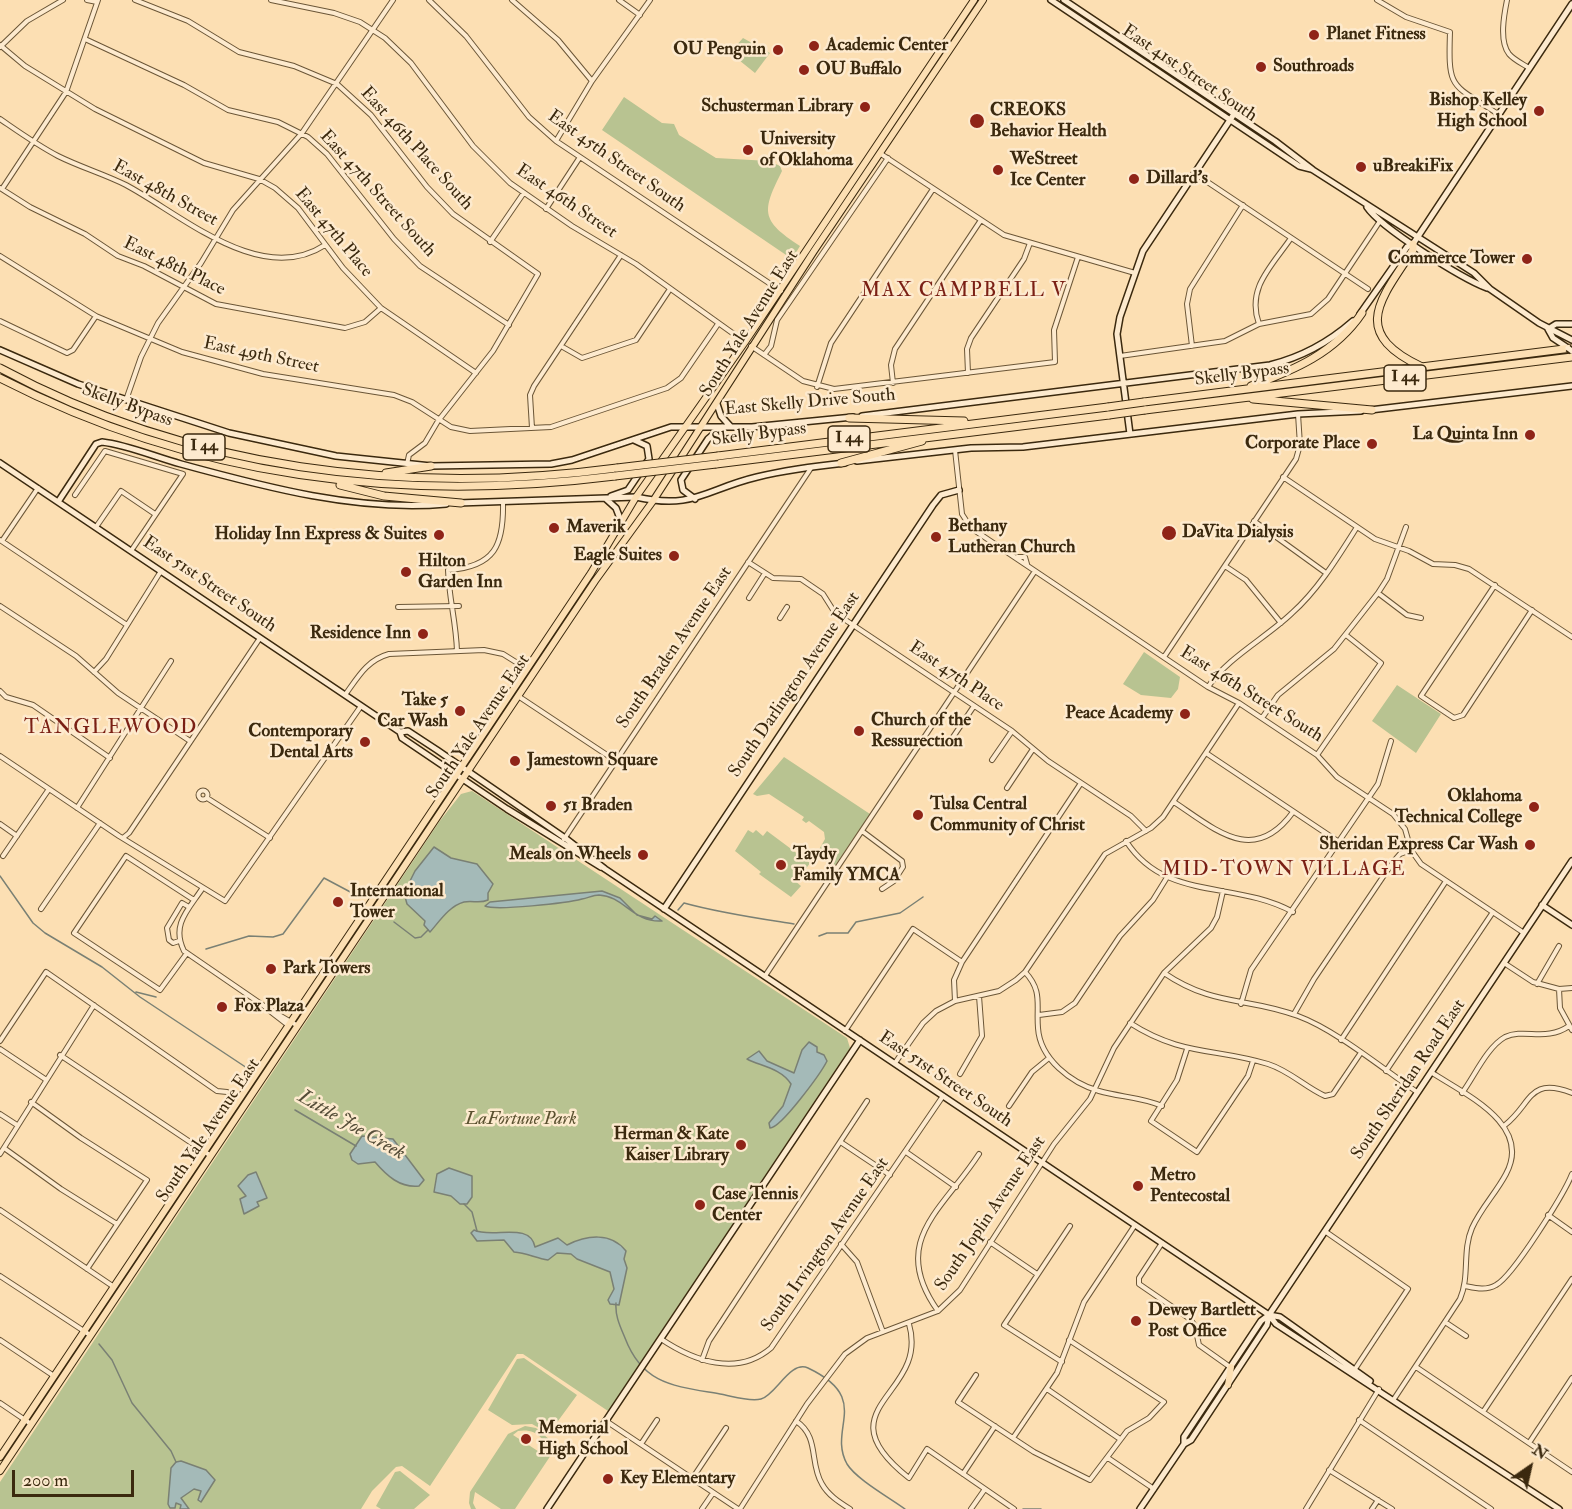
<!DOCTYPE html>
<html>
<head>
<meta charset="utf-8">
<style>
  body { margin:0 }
  #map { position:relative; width:1572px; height:1509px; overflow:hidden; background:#fcdfb3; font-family:"IM FELL Double Pica",serif }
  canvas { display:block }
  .north { position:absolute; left:1500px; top:1437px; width:60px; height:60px; -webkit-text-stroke:4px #fdeace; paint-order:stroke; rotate:34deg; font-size:16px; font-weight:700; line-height:24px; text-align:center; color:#3b290e }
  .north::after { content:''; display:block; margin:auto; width:21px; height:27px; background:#3b290e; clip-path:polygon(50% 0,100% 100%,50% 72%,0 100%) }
  .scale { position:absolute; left:12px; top:1470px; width:122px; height:27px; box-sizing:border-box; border:3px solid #3b290e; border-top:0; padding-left:8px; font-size:18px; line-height:21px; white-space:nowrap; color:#3b290e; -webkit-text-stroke:4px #fdeace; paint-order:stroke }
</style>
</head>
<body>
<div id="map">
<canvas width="1572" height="1509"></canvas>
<div class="north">N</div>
<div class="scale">200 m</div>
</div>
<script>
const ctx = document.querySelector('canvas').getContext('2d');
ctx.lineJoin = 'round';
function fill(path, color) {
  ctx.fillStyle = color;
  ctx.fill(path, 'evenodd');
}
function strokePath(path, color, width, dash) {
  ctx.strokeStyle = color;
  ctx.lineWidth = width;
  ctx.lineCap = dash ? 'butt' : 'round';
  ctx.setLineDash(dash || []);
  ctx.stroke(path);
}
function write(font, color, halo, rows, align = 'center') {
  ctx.font = font + ' "IM FELL Double Pica",serif';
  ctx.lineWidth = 5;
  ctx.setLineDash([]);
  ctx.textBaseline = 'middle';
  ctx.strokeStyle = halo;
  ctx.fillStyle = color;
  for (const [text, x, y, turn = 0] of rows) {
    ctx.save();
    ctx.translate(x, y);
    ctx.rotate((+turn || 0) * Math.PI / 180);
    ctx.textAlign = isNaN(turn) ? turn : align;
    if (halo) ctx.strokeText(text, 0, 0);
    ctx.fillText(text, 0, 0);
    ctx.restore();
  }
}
const green = new Path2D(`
  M743,38L770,53L755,73L724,48L735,47Z
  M624,97L662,123L674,124L679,135L716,158L769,161L780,166L782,171C762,211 760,220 800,246L792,259L602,130Z
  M1144,652L1180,677L1178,689L1171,698L1141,695L1123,684Z
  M1397,685L1441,714L1416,753L1372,721Z
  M784,757L870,814L834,867L816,855L825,839L824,832L809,821L806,823L802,820L804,817L769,794L757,796L753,794Z
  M472,791L847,1038L850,1048L608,1411L523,1354H517L430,1486L402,1466L396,1467L372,1491L361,1509H0V1482L439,822L461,794Z
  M748,830L753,833L756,830L763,836L767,831L810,863L800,877L797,876L794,880L801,886L791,897L759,874L761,872L735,851Z
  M524,1358L577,1395L558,1421L541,1429L532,1424L512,1425L488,1410L517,1359Z
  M525,1426L536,1428L557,1446L515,1509H501L475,1492L473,1503L476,1509H471L469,1503L470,1492L508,1434ZM518,1431C535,1428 548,1438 544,1455L513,1435Z
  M400,1471L430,1495L414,1509H381L376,1506L395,1472Z`);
const water = new Path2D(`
  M434,847L451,858L477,864L493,884L488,893V900C479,904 473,900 464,902C449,906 439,922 430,932L424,925L425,921L407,904L404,893L415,871Z
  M602,891L620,898L637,915L652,919L655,916L662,921C633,923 624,896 599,895C593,895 588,898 582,899C567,903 496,911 485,906L490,902Z
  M809,1042L817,1047V1052L824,1055L827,1061C821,1073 781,1128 770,1128L769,1123L783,1106L791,1084C781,1068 760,1066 747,1059L759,1051L767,1061L794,1073L802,1050Z
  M362,1136L393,1139L424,1180L419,1186C400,1188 387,1176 375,1162L358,1164L352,1160L350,1154Z
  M449,1168L472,1176V1197L467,1204H460L451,1196L434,1192L437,1174Z
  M256,1172L267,1198L257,1202L259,1206L244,1214L240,1199L246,1196L238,1186L248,1175Z
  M474,1230C492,1239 530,1221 535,1247L558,1238L567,1245C587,1235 611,1232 626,1251L624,1259L627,1268L619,1305L610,1304L608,1300L614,1289L610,1272L577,1259L571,1254L557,1253L548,1260C536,1258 526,1253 514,1252L504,1240L477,1241L471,1233Z
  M181,1461L206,1470L215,1480L201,1502L198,1500L201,1491L194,1489L181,1498L189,1509H180L181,1505L176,1503L175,1508H170L168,1504L171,1468L176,1462Z`);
const stream = new Path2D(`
  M0,876L33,923L45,933L102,967L140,997L250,1070
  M678,910L684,903C720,913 756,918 794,924
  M394,922L415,938L421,937L428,930
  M819,936L827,933H848L856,922L900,913L923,897
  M206,949L249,936L273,937L283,934L324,878L356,895
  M136,992L156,997
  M295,1110L356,1146
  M464,1204L472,1212L477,1231
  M616,1303C615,1316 620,1326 625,1338C643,1385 674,1386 720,1394C732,1396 749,1402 761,1399C776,1395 790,1360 808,1368C873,1399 827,1428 847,1464C856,1479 890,1498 905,1509
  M99,1344L112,1360L132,1403L171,1451L176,1462
  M1023,1509H1041`);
const street = new Path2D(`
  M87,0L97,2
  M135,0L188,21L239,52L294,66L337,84L371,115L427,187L453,214L538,274L493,351L438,421L425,443L409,455L407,464
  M271,0L334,13L360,22L385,38L411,63L473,146L510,183L572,226L636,264L745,342
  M429,0L466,36L529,117L556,141L781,291
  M512,0L558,40L592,81
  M619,0L640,15
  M1377,0L1406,17L1450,32C1448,91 1451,83 1498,114
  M1507,0C1504,15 1499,41 1509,54C1514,60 1523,64 1529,68
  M85,39L184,85L228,110L278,122L308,137L327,154L394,239L420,266L509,325
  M0,45L25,66L95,109L204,163L259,179L275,188L298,208L343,268L381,308L476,373
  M0,47L27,21L63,0
  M0,119C19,132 37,145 58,156C80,167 104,174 126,185C182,215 261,287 325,245
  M556,141L592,81L650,0
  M881,154L1004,235L1135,273
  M1194,173L1368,289
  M0,188L30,207L85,234L118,256L144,266L216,304L345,328L365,322L381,308
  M2,189L66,92L98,0
  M546,209L580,157
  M490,242L523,194
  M0,256L96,316L182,352L263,374L394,395L412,402L451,427L470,431L551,427L667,388L681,378L718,324
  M0,321L67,353L73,350L96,316
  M1259,324C1246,288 1272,266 1291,238
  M561,346L582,358L636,340L670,289
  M751,346L803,381L834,389L1055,362L1054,330L1078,257
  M1192,346L1187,304L1190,289L1243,205
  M764,355L771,346L777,320L888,158
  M1120,356L1225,341L1259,324L1311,314L1328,299L1380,221
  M968,373L967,349L971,338L1024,259L1030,243
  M893,383L891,365L895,349L981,220
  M817,387L831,343L933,189
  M126,400L141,357L158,323L201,263L233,210L302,133L393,0
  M532,428L530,395L534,386L621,255
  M955,450L962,514L971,528L1208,687L1239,703L1317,755L1337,777L1393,814L1405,829L1411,850L1421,864L1524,933
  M1283,477L1375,539L1409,551L1433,564L1455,565L1469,569L1572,637
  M75,495L105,451L183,474L131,551
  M1254,521L1326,573
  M96,527L121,491L155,514
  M0,540L127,625
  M2,541L38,488
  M1017,557H1025L1027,564
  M748,562L773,578L801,579L823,594L835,613L1012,731L1048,761L1131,816L1146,831
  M1225,566L1246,580L1281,623
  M1495,585L1421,696L1454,718L1463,715L1532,610
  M1378,593L1407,615L1421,618
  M749,598L765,573
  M0,606L76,656L118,693L190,741
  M398,607L459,606
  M780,618L787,607
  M457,651C456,621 449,599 448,570C495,567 504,545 503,502
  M1164,657L1296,459L1300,445L1298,414
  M94,672L106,659L161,571
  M1208,687C1228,657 1266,638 1292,613C1318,590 1338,557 1357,527
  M0,691L6,697L33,705L110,758
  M345,695C358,677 367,660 389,654L484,650L503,654L527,669
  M518,696L616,761
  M1262,718L1278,695L1334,649L1378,593L1387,579L1406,527
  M953,737L974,706
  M1206,753L1339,842
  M1317,755L1381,663L1346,635
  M0,756L119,836L225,901L361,706
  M992,760L1012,731
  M1007,788L1033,749
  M198.5 795a4.5 4.5 0 1 1 9 0a4.5 4.5 0 1 1-9 0Z
  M207,798L270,838
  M1174,802C1216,830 1254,866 1293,812
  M77,808L171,661
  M0,824L17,836
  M862,831L902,861L903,867L894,881L882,889
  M124,837L129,833L260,638
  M564,839L811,468
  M1126,841C1165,902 1235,880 1293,912
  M3,856L49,789
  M202,889C188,910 171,925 184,951L267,1008L298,1026
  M41,909L100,823
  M179,941L173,943L169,940L167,928L182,903L189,907
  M187,953L160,990L74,933L126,856L194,900
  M1504,963L1533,982L1559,989L1560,1008L1572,1030
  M1025,972C1043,991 1036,1005 1038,1028C1040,1059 1071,1083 1099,1091C1119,1097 1142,1097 1162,1106
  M1164,973C1214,1007 1248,997 1298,1016C1336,1030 1383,1069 1417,1092
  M765,976L1035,571
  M1537,984L1559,946
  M1559,989L1572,988
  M955,1001L954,980L962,962L1081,783
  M1241,1004L1251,970L1378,784L1391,741
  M267,1009L289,1026
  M1294,1014L1314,979L1393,862L1400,854L1411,850
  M1039,1015L1062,1012L1075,1003L1120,936L1153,900L1166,879
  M1130,1023C1181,1056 1216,1048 1268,1064C1290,1071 1305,1087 1325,1096L1333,1094L1360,1054
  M845,1031L913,929L962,962
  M1341,1040L1446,881
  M0,1041L46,972L217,1091L227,1092
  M0,1049L45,1079
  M1187,1049L1177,1080L1151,1121L1197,1152L1248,1076L1253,1061
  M60,1055L211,1156
  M895,1063L923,1023L936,1011L955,1001L999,991L1016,980L1025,972L1105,854L1151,828L1163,817L1239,703
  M1386,1071L1493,912
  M960,1074L982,1036L979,996
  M1462,1093C1474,1077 1487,1047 1505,1037C1525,1028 1546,1042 1569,1026
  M31,1102L81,1138L147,1180L87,1269
  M1009,1106L1032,1072L1049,1058
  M0,1114L17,1125
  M1505,1125C1532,1104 1528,1076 1572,1093
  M842,1143L890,1175
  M4,1148L61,1189L117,1224
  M906,1152L956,1187
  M0,1154L94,1005
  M0,1210L114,1287
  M1548,1215L1572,1232
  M1326,1232L1408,1289L1353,1372
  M990,1242L1037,1274
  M1162,1243L1139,1278V1284L1190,1319L1195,1326L1199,1345L1230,1367
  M841,1244L857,1262L883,1332
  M0,1276L90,1335
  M1465,1286C1475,1288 1486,1291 1496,1285C1513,1276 1564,1194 1572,1174
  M938,1311C888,1241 943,1210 979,1154
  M1445,1322L1466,1336
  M909,1324C930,1396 819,1407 909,1478L927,1449L1014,1509
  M661,1339C694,1361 737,1377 771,1348L943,1096
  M0,1340L54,1376
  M702,1360L709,1341L867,1101
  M1062,1362L1004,1325L1070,1226
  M1416,1367L1572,1472
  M976,1375L958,1402L1034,1452L1090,1480L1127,1431L1149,1418L1164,1402L1069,1340
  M1047,1389L1120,1439
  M1394,1399L1460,1299C1470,1276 1462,1251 1472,1228C1481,1208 1496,1193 1506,1174C1533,1124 1464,1094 1431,1072
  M0,1403L31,1424
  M1483,1412L1572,1279
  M1359,1420L1491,1509
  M606,1421L738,1509
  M796,1421C820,1437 809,1463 822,1484C828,1495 839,1502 850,1509
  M1013,1438L1057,1373L1084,1302L1135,1225
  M1529,1443L1572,1378
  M641,1444L657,1420
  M1108,1458L1154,1489
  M1329,1470L1392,1509
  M963,1474L995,1426
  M692,1479L726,1428
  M702,1509L713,1493
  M740,1509L807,1404L845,1354L867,1338L938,1311L960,1290L1054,1144L1090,1099L1114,1048L1164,973L1211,928L1217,917L1223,891
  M971,1509L985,1489
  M1306,1509L1379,1389
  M1372,1509L1378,1500`);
const secondary = new Path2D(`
  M1051,0L1299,166L1311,169
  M1064,0L1275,141L1313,170L1474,273L1490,289L1539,323L1572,340
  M1367,207C1381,228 1461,278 1487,288
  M1360,314L1407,247L1413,244L1572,4
  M1548,329L1553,338L1568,348
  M1548,329L1556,324H1572
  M0,350L78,384L229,433L336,456L431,466L551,464L572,460L671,427H752L853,417
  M717,404L721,416L730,426
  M1370,410L1572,386
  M862,416L1270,365C1302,357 1328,343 1353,321
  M1130,434L1117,334L1120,317L1143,251L1234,114
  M857,461L971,448L1023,447L1298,414L1361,411
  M0,463L400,732L408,731L437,750L565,838L605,869L1269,1315L1276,1324L1559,1509
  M611,496L628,490L649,459L647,446L634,440
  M606,499L616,508L621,521
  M695,499L683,490L681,480L708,439L722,427
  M58,502L96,444L102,442C128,445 155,457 181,464C265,487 358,512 446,504
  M458,503L636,497C694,510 706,489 757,477C786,470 816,466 845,463
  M400,732L402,738L507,809L601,867
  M1542,905L1572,925
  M664,909L933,505L941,495L959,490
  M1269,1315L1280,1317L1370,1381
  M1184,1444V1437L1261,1321L1269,1315L1572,861
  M547,1509L860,1040
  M1140,1509L1184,1444L1191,1440L1267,1325L1269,1315`);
const primary = new Path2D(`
  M1228,1385L1231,1367
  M0,1457L591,573L636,497L745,342L974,0
  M0,1471L595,581L653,501L814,251L983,0`);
const highway = new Path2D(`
  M1413,244V250C1379,301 1350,333 1422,367
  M0,368C189,470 407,496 617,468
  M0,378C194,478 400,503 615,476
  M1251,386C1294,370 1335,353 1362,313
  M1253,399L1372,410
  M1144,402L1572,348
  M1145,410L1572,357
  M849,418L964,421
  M718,456L1108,407
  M841,463L922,441
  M716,464L1109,415
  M386,473L431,466
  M340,485L384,496L461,503`);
const secondaryBridge = new Path2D(`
  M1568,348L1572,351`);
const highwayBridge = new Path2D(`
  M1108,407L1144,402
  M1109,415L1145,410
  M617,468L718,456
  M615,476L716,464`);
const markers = [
  [1314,35,6,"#8f2418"],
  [814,46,6,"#8f2418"],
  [778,50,6,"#8f2418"],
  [1261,67,6,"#8f2418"],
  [804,70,6,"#8f2418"],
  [865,107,6,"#8f2418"],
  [1539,111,6,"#8f2418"],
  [977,121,8,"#8f2418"],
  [748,150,6,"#8f2418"],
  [1361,167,6,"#8f2418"],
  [998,170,6,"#8f2418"],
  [1134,179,6,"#8f2418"],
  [1527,259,6,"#8f2418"],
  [1530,435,6,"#8f2418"],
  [1372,444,6,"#8f2418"],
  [554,528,6,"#8f2418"],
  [1169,533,8,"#8f2418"],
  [439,535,6,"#8f2418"],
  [936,537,6,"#8f2418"],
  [674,556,6,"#8f2418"],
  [406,572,6,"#8f2418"],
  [423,634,6,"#8f2418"],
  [460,711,6,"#8f2418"],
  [1185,714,6,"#8f2418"],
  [859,731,6,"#8f2418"],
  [365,742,6,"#8f2418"],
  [515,761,6,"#8f2418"],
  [551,806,6,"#8f2418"],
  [1534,807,6,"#8f2418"],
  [918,815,6,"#8f2418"],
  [1530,845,6,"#8f2418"],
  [643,855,6,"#8f2418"],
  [781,865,6,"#8f2418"],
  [338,902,6,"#8f2418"],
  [271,969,6,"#8f2418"],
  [222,1007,6,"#8f2418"],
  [741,1145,6,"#8f2418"],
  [1138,1186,6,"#8f2418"],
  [700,1205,6,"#8f2418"],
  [1136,1321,6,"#8f2418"],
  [526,1439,6,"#8f2418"],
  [608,1479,6,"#8f2418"]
];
const shields = [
  [1405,378,42],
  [849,439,42],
  [204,447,42]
];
const shieldNames = [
  ["I 44",1405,378],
  ["I 44",849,439],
  ["I 44",204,447]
];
const poiNames = [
  ["Planet Fitness",1326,35],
  ["Academic Center",826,46],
  ["OU Penguin",766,50,"right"],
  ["Southroads",1273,67],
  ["OU Buffalo",816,70],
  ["Bishop Kelley",1527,101,"right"],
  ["High School",1527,122,"right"],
  ["Schusterman Library",853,107,"right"],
  ["CREOKS",990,111],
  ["Behavior Health",990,132],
  ["University",760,140],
  ["of Oklahoma",760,161],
  ["WeStreet",1010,160],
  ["Ice Center",1010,181],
  ["uBreakiFix",1373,167],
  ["Dillard's",1146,179],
  ["Commerce Tower",1515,259,"right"],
  ["La Quinta Inn",1518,435,"right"],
  ["Corporate Place",1360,444,"right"],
  ["Bethany",948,527],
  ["Lutheran Church",948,548],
  ["Maverik",566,528],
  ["DaVita Dialysis",1182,533],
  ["Holiday Inn Express & Suites",427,535,"right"],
  ["Eagle Suites",662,556,"right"],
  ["Hilton",418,562],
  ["Garden Inn",418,583],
  ["Residence Inn",411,634,"right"],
  ["Take 5",448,701,"right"],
  ["Car Wash",448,722,"right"],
  ["Peace Academy",1173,714,"right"],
  ["Church of the",871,721],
  ["Ressurection",871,742],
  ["Contemporary",353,732,"right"],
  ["Dental Arts",353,753,"right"],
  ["Jamestown Square",527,761],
  ["Oklahoma",1522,797,"right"],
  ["Technical College",1522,818,"right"],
  ["Tulsa Central",930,805],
  ["Community of Christ",930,826],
  ["51 Braden",563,806],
  ["Sheridan Express Car Wash",1518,845,"right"],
  ["Meals on Wheels",631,855,"right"],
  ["Taydy",793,855],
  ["Family YMCA",793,876],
  ["International",350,892],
  ["Tower",350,913],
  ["Park Towers",283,969],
  ["Fox Plaza",234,1007],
  ["Herman & Kate",729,1135,"right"],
  ["Kaiser Library",729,1156,"right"],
  ["Metro",1150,1176],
  ["Pentecostal",1150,1197],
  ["Case Tennis",712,1195],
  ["Center",712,1216],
  ["Dewey Bartlett",1148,1311],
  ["Post Office",1148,1332],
  ["Memorial",538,1429],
  ["High School",538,1450],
  ["Key Elementary",620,1479]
];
const streetNames = [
  ["East 41st Street South",1189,74,34],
  ["East 46th Place South",416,149,48],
  ["East 45th Street South",616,162,35],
  ["East 48th Street",165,194,29],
  ["East 47th Street South",377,194,48],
  ["East 46th Street",566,202,34],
  ["East 47th Place",333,233,50],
  ["East 48th Place",174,267,26],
  ["South Yale Avenue East",750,324,-58],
  ["East 49th Street",261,356,12],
  ["Skelly Bypass",1242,375,-7],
  ["East Skelly Drive South",810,403,-5],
  ["Skelly Bypass",127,406,20],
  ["Skelly Bypass",759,435,-7],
  ["East 51st Street South",209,585,34],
  ["South Braden Avenue East",675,648,-56],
  ["East 47th Place",956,677,34],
  ["South Darlington Avenue East",795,685,-56],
  ["East 46th Street South",1251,695,32],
  ["South Yale Avenue East",479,727,-56],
  ["East 51st Street South",945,1080,34],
  ["South Sheridan Road East",1409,1080,-56],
  ["South Yale Avenue East",209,1131,-56],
  ["South Joplin Avenue East",991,1214,-56],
  ["South Irvington Avenue East",826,1245,-55]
];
const parkNames = [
  ["LaFortune Park",521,1120]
];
const neighbourhoodNames = [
  ["MAX CAMPBELL V",964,292],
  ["TANGLEWOOD",111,729],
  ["MID-TOWN VILLAGE",1284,871]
];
const waterNames = [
  ["Little Joe Creek",351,1126,30]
];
fill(green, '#b8c391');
fill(water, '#a4bab8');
strokePath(water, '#7a8074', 1.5);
strokePath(stream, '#7a8074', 1.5);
strokePath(street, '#6b5637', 6);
strokePath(secondary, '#3b290e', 8);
strokePath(primary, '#3b290e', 8);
strokePath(highway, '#3b290e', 9);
strokePath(street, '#fdeace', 4);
strokePath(secondary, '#fdeace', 5);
strokePath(primary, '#fcdfb3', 6);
strokePath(highway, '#fcdfb3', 7);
strokePath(secondaryBridge, '#3b290e', 8, []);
strokePath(highwayBridge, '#3b290e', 9, []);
strokePath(secondaryBridge, '#fdeace', 5);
strokePath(highwayBridge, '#fcdfb3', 7);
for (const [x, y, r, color] of markers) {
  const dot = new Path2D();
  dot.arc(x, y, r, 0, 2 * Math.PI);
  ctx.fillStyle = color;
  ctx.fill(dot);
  strokePath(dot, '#fdeace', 2);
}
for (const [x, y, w] of shields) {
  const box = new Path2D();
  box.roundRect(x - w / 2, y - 13, w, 26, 4.5);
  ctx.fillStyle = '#fdeace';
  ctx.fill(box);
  strokePath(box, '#3b290e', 1.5);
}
write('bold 16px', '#3b290e', null, shieldNames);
write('bold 18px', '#3b290e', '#fdeace', poiNames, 'left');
write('18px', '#3b290e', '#fdeace', streetNames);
write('italic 18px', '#5a502f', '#fdeace', parkNames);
ctx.letterSpacing = '1.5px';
write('20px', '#7a1f14', '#fdeace', neighbourhoodNames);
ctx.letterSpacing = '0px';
write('italic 20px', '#554d38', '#fdeace', waterNames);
</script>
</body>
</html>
